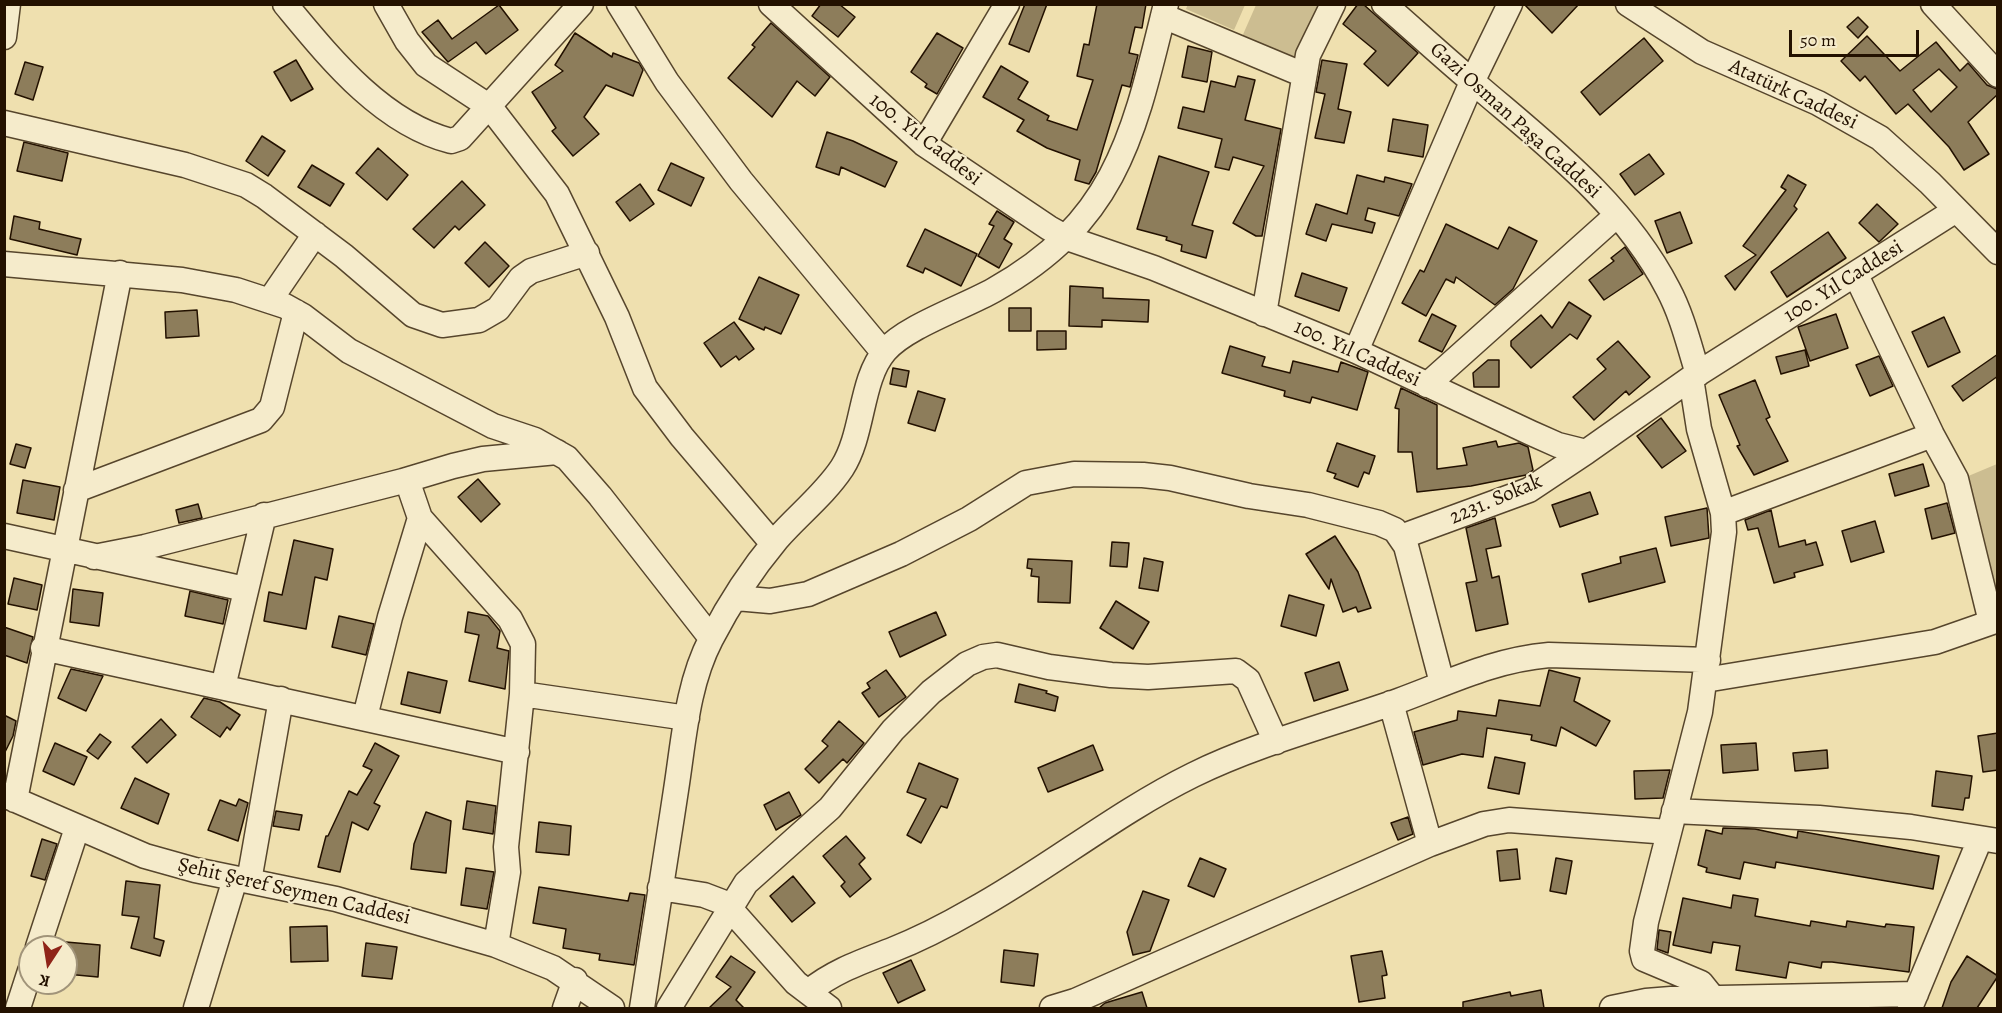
<!DOCTYPE html>
<html>
<head>
<meta charset="utf-8">
<style>
  body { margin:0 }
  #map { position:relative; width:2002px; height:1013px; overflow:hidden; background:#efe0af; font-family:Alegreya,serif }
  canvas { display:block }
  .frame { position:absolute; inset:0; border:6px solid #231100; pointer-events:none }
  .north { position:absolute; left:18px; top:935px; width:60px; height:60px; box-sizing:border-box; background:#f5ebcb; border:2px solid #a1947a; border-radius:50%; rotate:192deg; font-size:16px; font-weight:700; line-height:24px; text-align:center; color:#231100 }
  .north::after { content:''; display:block; margin:auto; width:21px; height:27px; background:#8f2418; clip-path:polygon(50% 0,100% 100%,50% 72%,0 100%) }
  .scale { position:absolute; left:1789px; top:30px; width:130px; height:27px; box-sizing:border-box; border:3px solid #231100; border-top:0; padding-left:8px; font-size:18px; line-height:21px; white-space:nowrap; color:#231100; -webkit-text-stroke:4px #f5ebcb; paint-order:stroke }
</style>
</head>
<body>
<div id="map">
<canvas width="2002" height="1013"></canvas>
<div class="frame"></div>
<div class="north">K</div>
<div class="scale">50 m</div>
</div>
<script>
const ctx = document.querySelector('canvas').getContext('2d');
ctx.lineJoin = 'round';
function fill(path, color) {
  ctx.fillStyle = color;
  ctx.fill(path, 'evenodd');
}
function strokePath(path, color, width, dash) {
  ctx.strokeStyle = color;
  ctx.lineWidth = width;
  ctx.lineCap = dash ? 'butt' : 'round';
  ctx.setLineDash(dash || []);
  ctx.stroke(path);
}
function write(font, color, halo, rows, align = 'center') {
  ctx.font = font + ' Alegreya,serif';
  ctx.lineWidth = 4.5;
  ctx.setLineDash([]);
  ctx.textBaseline = 'middle';
  ctx.strokeStyle = halo;
  ctx.fillStyle = color;
  for (const [text, x, y, turn = 0] of rows) {
    ctx.save();
    ctx.translate(x, y);
    ctx.rotate((+turn || 0) * Math.PI / 180);
    ctx.textAlign = isNaN(turn) ? turn : align;
    if (halo) ctx.strokeText(text, 0, 0);
    ctx.fillText(text, 0, 0);
    ctx.restore();
  }
}
const green = new Path2D(`
  M1188,4H1245V5L1234,30L1186,9Z
  M1256,5H1323L1293,63L1241,39Z
  M1997,464V593L1976,529L1966,477Z`);
const building = new Path2D(`
  M821,4H839L855,17L838,37L812,16Z
  M1025,4H1047L1029,52L1009,44Z
  M1097,4H1146L1142,28L1135,27L1129,53L1138,55L1130,87L1122,85L1096,172L1089,184L1075,180L1080,160L1047,148L1017,131L1024,120L983,97L1001,66L1028,82L1018,99L1049,116L1047,120L1077,130L1093,80L1077,76L1084,44L1089,45Z
  M1358,4H1363L1372,12L1418,53L1388,86L1364,64L1376,51L1343,24Z
  M1524,4H1579L1552,33Z
  M499,5L518,30L486,54L476,42L448,62L422,32L438,20L452,39Z
  M1858,17L1868,27L1858,38L1847,27Z
  M771,23L830,77L815,96L797,81L772,117L728,78L755,47L752,45Z
  M575,33L612,57L613,53L639,63L643,70L633,96L606,85L584,117L599,134L573,156L552,131L556,128L532,92L563,71L555,65Z
  M937,33L963,48L937,94L925,87L927,84L911,72Z
  M1867,36L1900,71L1936,42L1960,71L1968,63L1987,85L1997,89L1998,94L1968,122L1989,154L1964,170L1949,147L1908,104L1896,114L1865,76L1860,81L1841,61ZM1939,69L1957,87L1931,112L1913,90Z
  M1644,38L1663,61L1600,115L1581,92Z
  M1188,46L1212,52L1207,82L1182,77Z
  M296,60L313,89L291,101L274,72Z
  M1322,60L1347,64L1338,109L1351,112L1344,143L1315,138L1325,94L1316,92Z
  M25,62L43,67L33,100L15,94Z
  M1238,76L1255,80L1245,120L1281,129L1262,236H1256L1233,223L1264,166L1233,157L1229,170L1215,167L1222,139L1178,128L1183,107L1204,112L1211,81L1235,87Z
  M1393,119L1428,125L1423,157L1388,151Z
  M827,132L853,141L897,162L885,187L841,167L839,175L816,167Z
  M262,136L285,151L268,176L246,161Z
  M24,142L68,153L62,181L17,171Z
  M378,148L408,175L387,200L356,173Z
  M1649,154L1664,174L1635,195L1620,174Z
  M1159,156L1209,172L1192,225L1213,231L1206,258L1181,251L1182,245L1166,240L1167,237L1137,229Z
  M671,163L704,178L691,206L658,190Z
  M312,165L344,184L330,206L298,187Z
  M1357,175L1384,182L1385,177L1412,184L1399,216L1368,208L1365,220L1375,223L1372,233L1332,224L1326,241L1306,234L1316,204L1347,214Z
  M1788,175L1806,185L1794,206L1797,209L1735,290L1725,276L1756,255L1743,246L1786,190L1781,187Z
  M462,181L485,205L459,230L455,226L434,248L413,229Z
  M640,184L654,204L630,221L616,202Z
  M1877,204L1898,224L1879,242L1859,223Z
  M997,211L1014,222L1004,239L1012,244L999,268L978,256L994,226L989,224Z
  M1680,212L1692,243L1667,253L1655,221Z
  M14,216L40,222L39,229L81,239L77,255L10,239Z
  M1446,224L1498,249L1509,227L1537,241L1513,289L1495,305L1456,277L1454,283L1446,279L1426,316L1402,303L1420,270L1424,272Z
  M925,229L977,254L961,286L925,268L923,273L907,266Z
  M1828,232L1846,258L1787,297L1771,272Z
  M485,242L509,266L489,287L465,263Z
  M1625,247L1643,274L1604,300L1589,280L1614,261L1611,258Z
  M1302,273L1347,288L1339,311L1295,296Z
  M759,277L799,295L781,334L765,327L764,330L739,319Z
  M1070,286L1103,288V298L1149,300L1148,322L1102,320V327L1069,326Z
  M1569,302L1591,316L1577,339L1570,334L1531,368L1511,346V341L1541,315L1552,328Z
  M1009,308H1031V331H1009Z
  M197,310L199,336L166,338L165,312Z
  M1432,314L1456,326L1442,352L1419,341Z
  M1836,314L1848,348L1810,361L1798,327Z
  M1944,317L1960,352L1928,367L1912,332Z
  M734,322L754,349L739,360L736,356L721,367L704,343Z
  M1037,331H1066V349L1037,350Z
  M1618,341L1650,377L1629,395L1626,391L1594,420L1573,397L1606,369L1597,359Z
  M1230,346L1265,357L1262,366L1290,373L1293,361L1338,372L1341,362L1368,372L1357,410L1312,397L1310,403L1284,396L1285,391L1222,373Z
  M1805,350L1809,366L1781,374L1776,357Z
  M1998,354V376L1963,401L1952,386Z
  M1879,356L1893,386L1870,396L1856,365Z
  M1488,360H1499V387H1474L1473,373Z
  M893,368L909,371L906,387L890,384Z
  M1755,380L1770,417L1766,419L1788,461L1754,475L1737,446L1740,445L1719,395Z
  M1401,388L1437,405V469L1467,465L1463,448L1496,441L1498,447L1519,443L1528,447L1533,470L1526,475L1471,486L1417,492L1412,452H1398L1399,409L1395,408Z
  M918,391L945,399L935,431L908,423Z
  M1661,418L1686,451L1662,468L1637,436Z
  M1337,443L1375,456L1369,474L1364,472L1358,487L1334,478L1336,474L1327,471Z
  M16,444L31,448L25,468L10,464Z
  M1923,464L1929,486L1895,496L1889,474Z
  M478,479L500,504L481,522L458,497Z
  M23,480L60,487L54,520L17,513Z
  M1590,492L1598,514L1560,527L1552,505Z
  M1947,503L1955,533L1932,539L1925,509Z
  M198,504L202,518L179,523L176,510Z
  M1707,508L1709,538L1671,546L1665,517Z
  M1771,510L1779,547L1805,540L1806,545L1816,542L1823,565L1794,573L1795,577L1774,583L1758,528L1748,530L1745,520Z
  M1495,518L1501,546L1486,549L1492,578L1499,576L1508,624L1476,631L1466,583L1477,581L1466,528Z
  M1875,521L1884,552L1851,562L1842,531Z
  M1335,536L1358,572L1371,608L1358,612L1356,607L1343,612L1331,579L1329,589L1306,554Z
  M294,540L333,549L327,580L315,577L306,629L264,621L269,592L282,595Z
  M1112,542L1129,543L1127,567L1110,566Z
  M1656,548L1665,582L1589,602L1582,574L1621,563L1620,557Z
  M1144,558L1163,562L1158,591L1139,588Z
  M1028,559L1072,561L1070,603L1038,602L1039,577L1031,576L1032,569L1027,568Z
  M14,578L42,585L37,610L8,604Z
  M73,589L103,593L99,626L70,622Z
  M190,591L228,600L223,624L185,616Z
  M1289,595L1324,605L1316,636L1281,626Z
  M1116,601L1149,622L1133,649L1100,628Z
  M468,612L488,616L500,631L497,648L509,651L505,689L469,681L479,635L465,632Z
  M936,612L946,635L900,657L889,632Z
  M339,616L374,624L366,655L332,647Z
  M4,627L33,637L27,663L4,655Z
  M1339,662L1348,690L1314,701L1305,673Z
  M71,669L103,676L86,711L58,698Z
  M886,670L906,697L879,717L862,693L870,688L867,683Z
  M1549,670L1580,678L1574,701L1610,721L1596,746L1561,727L1556,746L1531,740L1532,735L1487,728L1483,757L1462,754L1423,765L1414,732L1457,720L1458,711L1496,716L1499,700L1540,706Z
  M408,672L447,681L440,713L401,704Z
  M1019,684L1047,691L1046,693L1058,697L1055,711L1015,702Z
  M204,698L220,702L240,715L230,730L227,727L220,737L191,717Z
  M4,715L16,721L13,736L4,754Z
  M161,719L176,735L147,763L132,747Z
  M839,721L864,743L847,763L843,759L819,783L805,769L828,746L822,741Z
  M1998,733V770L1983,772L1978,736Z
  M100,734L111,742L98,759L87,751Z
  M55,743L87,757L74,785L43,771Z
  M375,743L399,756L374,803L380,806L368,830L352,822L340,872L318,867L326,836H328L349,791L357,795L372,770L363,766Z
  M1756,743L1758,770L1723,773L1721,745Z
  M1093,745L1103,770L1048,792L1038,768Z
  M1827,750L1828,768L1795,771L1793,753Z
  M1495,757L1525,763L1519,794L1488,788Z
  M919,763L958,779L947,808L941,806L921,843L907,835L926,799L907,792Z
  M1670,770L1663,798L1635,799L1634,771Z
  M1936,771L1972,776L1969,798H1965L1963,810L1932,806Z
  M135,778L169,794L158,824L121,808Z
  M789,792L801,815L776,830L764,805Z
  M239,799L248,803L238,841L208,830L220,800L236,806Z
  M467,801L496,806L493,834L463,829Z
  M276,811L302,815L299,830L273,826Z
  M426,812L451,821L446,873L411,869L414,844Z
  M1408,817L1413,834L1398,840L1391,823Z
  M539,822L571,826L569,855L536,852Z
  M1723,828L1755,829L1797,838L1798,831L1804,832L1939,856L1933,889L1776,862L1775,868L1744,862L1740,879L1706,872L1707,868L1698,865L1706,830L1722,834Z
  M846,836L865,858L859,864L871,879L850,897L841,886L845,882L823,856Z
  M42,839L57,844L45,880L31,876Z
  M1517,849L1520,879L1500,881L1497,851Z
  M1200,858L1226,869L1214,897L1188,886Z
  M1556,858L1572,861L1566,894L1550,891Z
  M466,868L494,872L487,909L461,905Z
  M793,876L815,903L792,922L770,896Z
  M126,881L160,885L154,938L164,941L160,956L131,948L139,917L122,915Z
  M539,887L628,901L630,893L645,895L634,965L599,960L600,954L563,948L566,929L533,923Z
  M1143,891L1169,900L1150,951L1133,955L1127,932Z
  M1733,895L1758,899L1755,916L1810,926L1811,921L1846,927L1847,921L1885,927L1886,924L1914,927L1909,972L1832,962H1822L1821,968L1789,962L1786,978L1736,970L1740,946L1713,942L1711,953L1673,945L1683,898L1731,908Z
  M327,926L328,961L291,962L290,927Z
  M1659,930L1671,932L1668,953L1657,949Z
  M66,942L100,945L98,977L66,974Z
  M366,943L397,947L392,979L362,976Z
  M1004,950L1038,954L1034,986L1001,982Z
  M1382,951L1387,975L1382,976L1385,998L1359,1002L1351,956Z
  M731,956L755,972L736,1000L744,1008H709L731,987L716,977Z
  M1967,956L1998,976L1977,1008H1942L1951,982Z
  M911,960L925,990L898,1003L883,973Z
  M1541,990L1544,1008H1463V1002L1510,992L1511,996Z
  M1142,992L1147,1008H1099L1105,1003Z`);
const minor = new Path2D(`
  M285,4C329,57 381,123 451,141L460,138L581,4
  M386,4L407,41L426,65L490,107L557,194L617,317L645,388L682,437L773,544
  M619,4L667,82L741,181L883,352
  M771,4L924,144L1049,228L1067,238L1154,268L1356,351L1531,433L1558,445L1586,452L1691,378L1956,210
  M1384,4C1414,30 1443,57 1473,82C1545,144 1623,202 1668,289C1682,315 1689,345 1698,374
  M1628,4L1702,52L1818,103L1880,138L1930,183L1998,252
  M1933,4L1998,75
  M1163,16L1304,75
  M4,37L8,4
  M4,123L185,165L246,185L264,196L344,256L413,315L442,325L479,320L498,309L521,278L531,271L587,253
  M924,144L1007,4
  M4,264L182,280L236,290L285,306L303,316L349,351L493,426L535,440L567,458L600,496L711,638
  M1856,275L1932,435L1956,479L1991,622
  M270,300L315,234
  M1264,314L1308,55L1333,4
  M1356,351L1472,82L1510,4
  M1691,378L1699,429L1723,513L1724,532L1700,712L1646,922L1642,951L1644,959L1701,983L1713,998
  M1427,385L1617,215
  M76,490L261,420L272,407L296,312
  M1723,513L1932,435
  M420,518L510,619L523,644L522,694L506,847L508,872L496,945
  M4,536L245,589
  M1401,537L1529,490L1586,452
  M94,557L145,547L403,481L453,466L483,459L557,452
  M736,598L770,601L808,594L901,554L969,519L1026,483L1074,474L1143,475L1170,478L1249,496L1308,505L1379,523L1395,530L1406,546L1442,683
  M43,648L517,752
  M1705,680L1935,642L1998,620
  M223,687L264,515
  M522,694L687,718
  M1391,703L1430,844
  M365,717L390,617L420,518L407,480
  M4,795L145,856L195,870L336,899L496,945L553,968L612,1008
  M15,800L120,273
  M1674,811L1819,818L1911,827L1998,841
  M249,881L281,699
  M660,888L704,895L725,903L796,983L829,1008
  M38,947L77,828
  M808,992C834,971 861,962 892,950C920,939 947,925 973,910C1049,868 1116,813 1193,775C1258,743 1330,725 1398,701C1450,682 1493,660 1549,655L1708,660
  M18,1008L30,971
  M196,1008L235,879
  M565,1008L575,980
  M642,1008C653,936 665,863 676,790C684,739 687,685 711,639C729,604 752,569 777,539C798,515 824,495 842,468C864,434 860,380 885,351C905,327 964,307 994,290C1118,220 1134,133 1166,4
  M669,1008L746,883L830,808L893,730L931,692L967,664L983,657L997,655L1049,667L1111,675L1148,677L1236,671L1248,680L1276,742
  M1052,1008L1075,1001L1430,844L1484,824L1509,820L1669,832
  M1612,1008L1646,1001L1671,999L1916,994
  M1910,1008L1980,839`);
const streetNames = [
  ["Atatürk Caddesi",1793,95,25],
  ["Gazi Osman Paşa Caddesi",1515,121,42],
  ["100. Yıl Caddesi",925,140,38],
  ["100. Yıl Caddesi",1844,282,-32],
  ["100. Yıl Caddesi",1357,354,24],
  ["2231. Sokak",1496,500,-23],
  ["Şehit Şeref Seymen Caddesi",294,892,13]
];
fill(green, '#ccbd91');
fill(building, '#8d7d5b');
strokePath(building, '#231100', 1.5);
strokePath(minor, '#56452c', 27);
strokePath(minor, '#f5ebcb', 24);
write('21px', '#231100', '#f5ebcb', streetNames);
</script>
</body>
</html>
